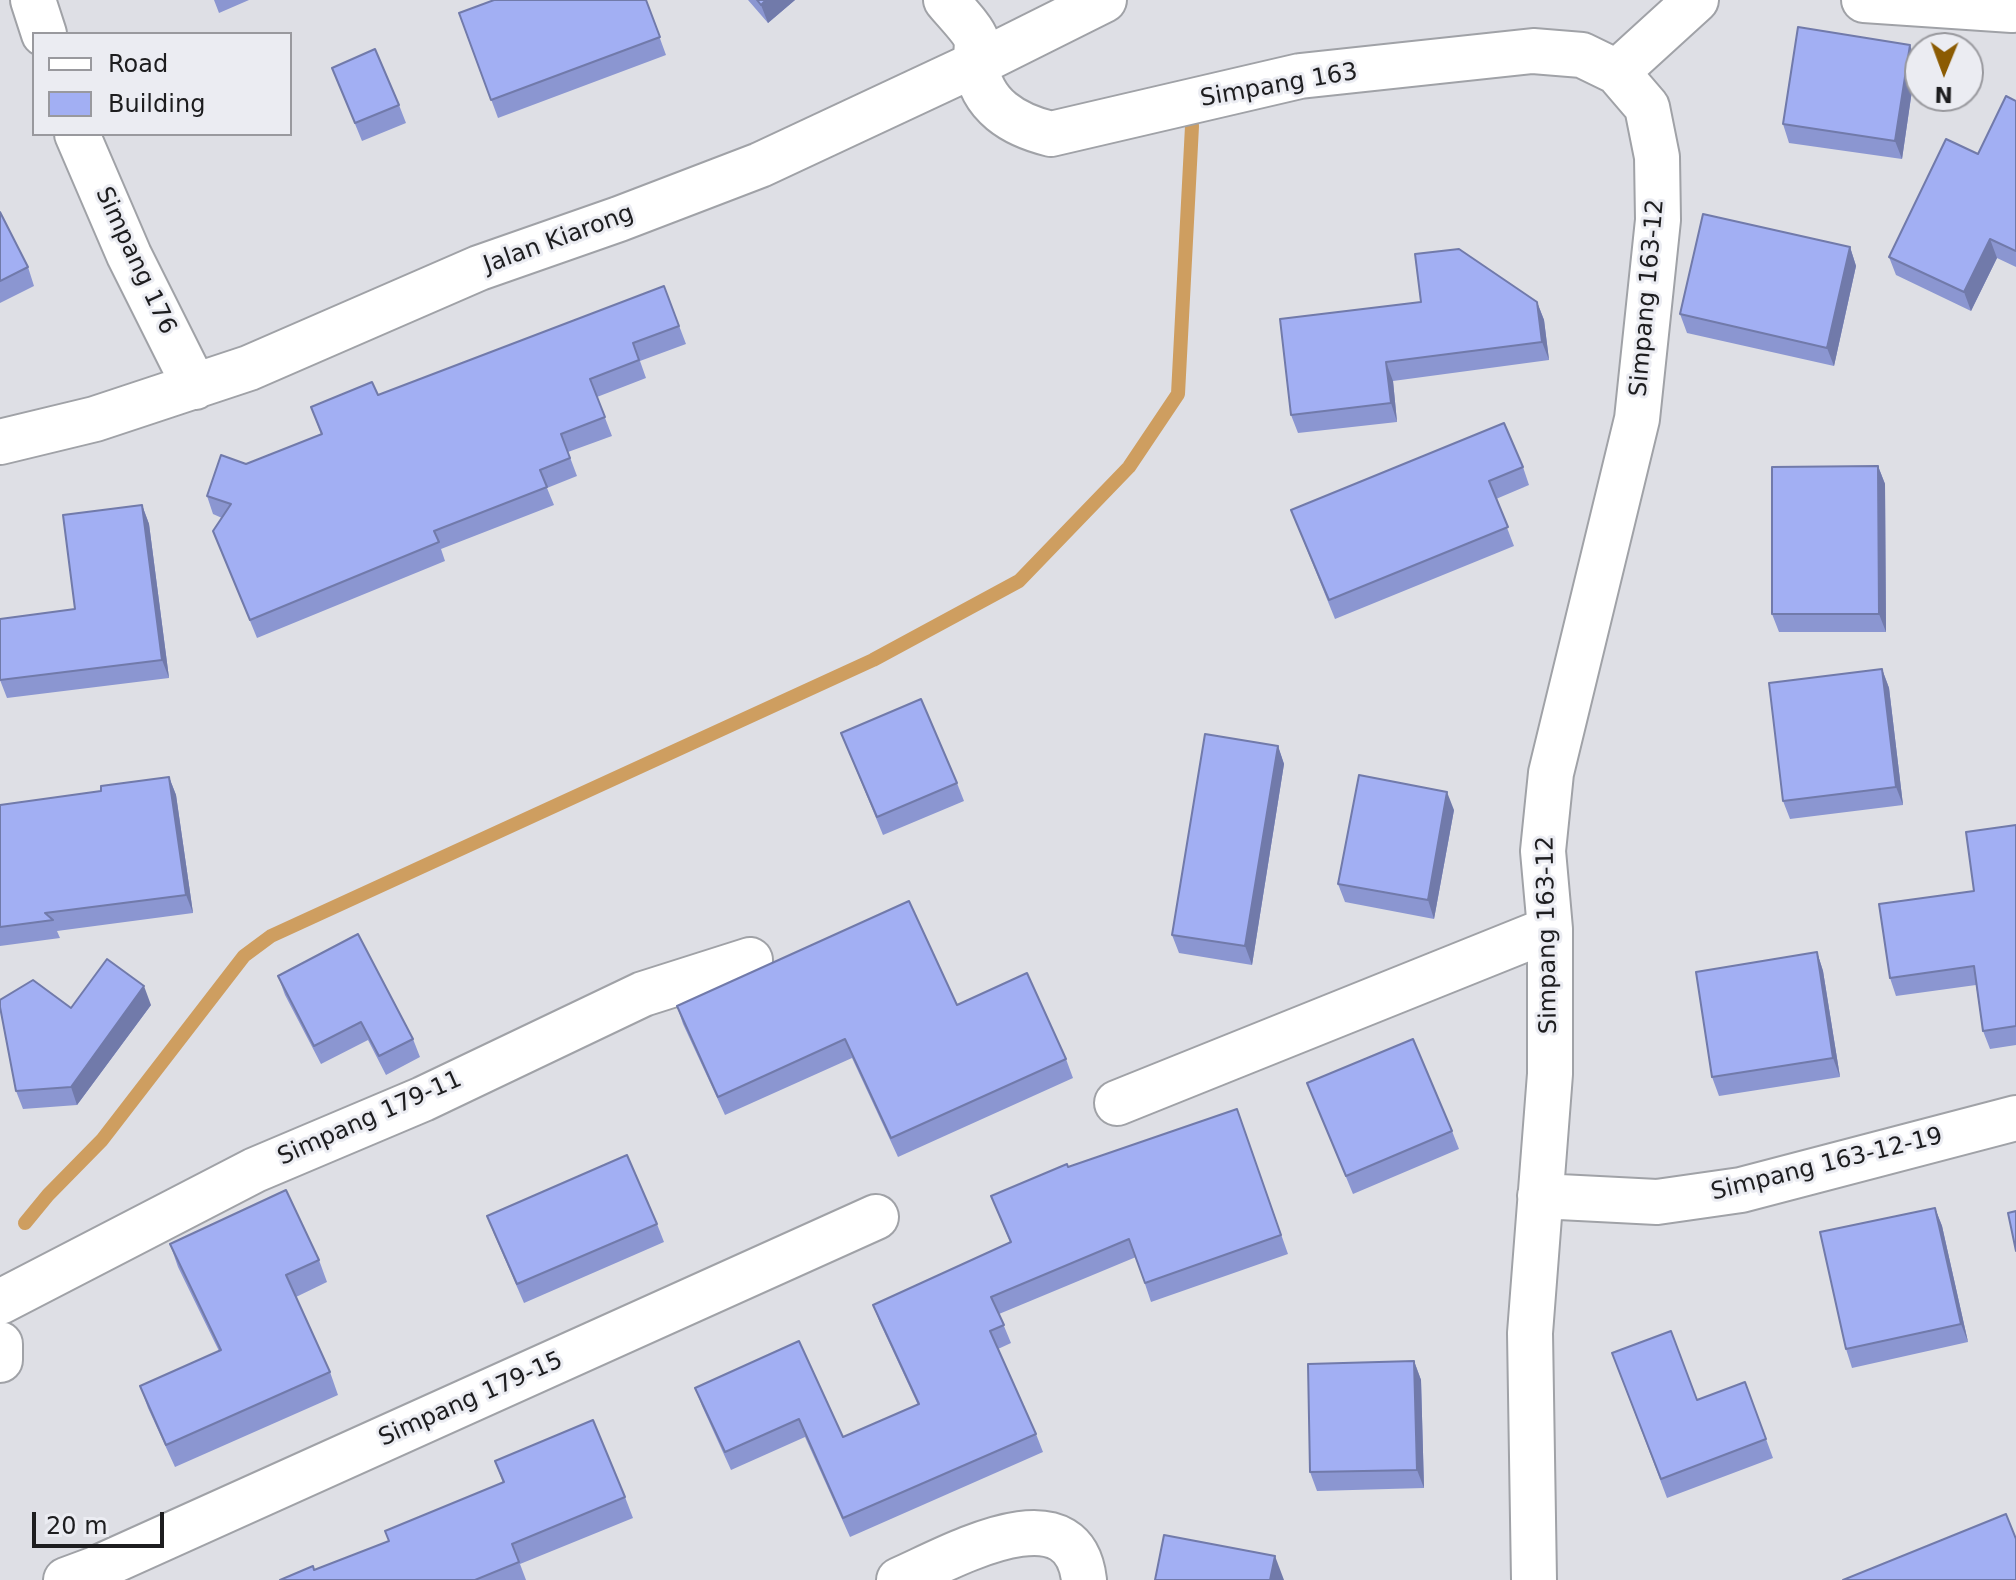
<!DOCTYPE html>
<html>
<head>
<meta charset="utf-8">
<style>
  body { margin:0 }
  #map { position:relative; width:2016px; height:1580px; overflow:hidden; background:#dedfe5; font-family:"DejaVu Sans",sans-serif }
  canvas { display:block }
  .legend { position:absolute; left:32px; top:32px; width:260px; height:104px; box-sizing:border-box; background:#ebecf2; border:2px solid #99999e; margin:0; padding:10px 14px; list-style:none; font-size:24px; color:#1d1d1f }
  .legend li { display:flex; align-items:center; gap:16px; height:40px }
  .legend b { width:40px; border:2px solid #99999e }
  .north { position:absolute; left:1904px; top:32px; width:80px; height:80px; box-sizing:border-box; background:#ebecf2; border:2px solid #99999e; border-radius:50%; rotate:181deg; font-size:22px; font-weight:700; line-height:32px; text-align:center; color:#1d1d1f }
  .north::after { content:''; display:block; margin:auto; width:28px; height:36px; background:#8b5b02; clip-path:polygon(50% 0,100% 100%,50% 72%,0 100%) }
  .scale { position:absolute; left:32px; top:1512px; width:132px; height:36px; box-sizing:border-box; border:4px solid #1d1d1f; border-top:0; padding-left:10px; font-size:24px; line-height:28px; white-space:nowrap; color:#1d1d1f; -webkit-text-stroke:6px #ebecf2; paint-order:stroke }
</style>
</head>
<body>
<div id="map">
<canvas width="2016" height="1580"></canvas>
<ul class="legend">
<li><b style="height:10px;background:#fff"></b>Road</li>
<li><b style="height:22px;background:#a2aff3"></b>Building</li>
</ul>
<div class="north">N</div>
<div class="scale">20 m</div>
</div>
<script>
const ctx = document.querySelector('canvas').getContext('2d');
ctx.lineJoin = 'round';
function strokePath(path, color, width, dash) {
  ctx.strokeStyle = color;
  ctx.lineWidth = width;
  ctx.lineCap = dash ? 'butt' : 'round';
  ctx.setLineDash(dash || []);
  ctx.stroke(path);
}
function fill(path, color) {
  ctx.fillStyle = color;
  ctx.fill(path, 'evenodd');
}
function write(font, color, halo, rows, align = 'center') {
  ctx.font = font + ' "DejaVu Sans",sans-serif';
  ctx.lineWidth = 6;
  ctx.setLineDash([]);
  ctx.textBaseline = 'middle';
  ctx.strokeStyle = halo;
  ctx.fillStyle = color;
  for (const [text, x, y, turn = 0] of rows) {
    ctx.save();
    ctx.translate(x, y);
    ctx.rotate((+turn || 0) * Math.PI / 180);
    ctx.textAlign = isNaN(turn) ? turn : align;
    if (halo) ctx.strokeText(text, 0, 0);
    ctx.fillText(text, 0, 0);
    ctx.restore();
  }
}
const stream = new Path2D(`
  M25,1223L48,1195L102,1140L244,956L271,936L873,660L1019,581L1129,467L1178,394L1192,126`);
const minor = new Path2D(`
  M33,0L44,34
  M946,0C953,9 973,29 976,39C978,47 975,57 976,64C981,106 1014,125 1051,134L1300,76L1533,51L1582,55L1617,72L1647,107L1657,157L1658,220L1637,419L1551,773L1543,851L1550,929V1074L1530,1333L1534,1580
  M1864,0L2012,10
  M1617,72L1696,0
  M77,134L129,255L195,387
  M0,442L95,419L249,368L479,268L619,219L760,165L976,64L1104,0
  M1117,1103L1550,929
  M1540,1196L1657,1202L1741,1190L2016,1118
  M0,1302L255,1170L423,1099L643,994L750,960
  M0,1344V1360
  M66,1580L93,1570L876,1217
  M899,1580C946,1560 1073,1485 1084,1580`);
const wall = new Path2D(`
  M214,0H249L219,13Z
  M646,0L666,55L498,118L459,13Z
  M748,0H795L768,23Z
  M1916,63L1902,159L1789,143L1783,124Z
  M332,68L399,105L406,123L362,141Z
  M2016,101V267L1997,258L1971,311L1896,275L1889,257L1978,154Z
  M0,212L28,267L34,286L0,303Z
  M1850,247L1856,266L1834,366L1687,333L1680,314Z
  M664,286L686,344L640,361L646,378L597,397L612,436L568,452L577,476L547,488L554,505L441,549L445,561L257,638L213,531L222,518L213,514L207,496L246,464L321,434L311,407L378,395Z
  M1537,302L1544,320L1549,360L1393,381L1397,422L1298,433L1291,415L1280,319Z
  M1878,466L1885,484L1886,632H1779L1772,614Z
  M1523,467L1529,485L1496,499L1514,546L1335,619L1291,510Z
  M142,505L149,524L169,678L7,698L0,680L75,609Z
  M1882,669L1889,688L1903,805L1790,819L1783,801Z
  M841,733L957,783L964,801L883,835Z
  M1278,746L1284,764L1252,965L1179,953L1172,935Z
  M169,777L176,795L193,913L57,931L60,938L0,946V805L101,791Z
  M1454,810L1434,919L1345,902L1338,884Z
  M2016,825V1045L1990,1049L1983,1031L1976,985L1896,996L1890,978L1974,891Z
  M1817,952L1823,971L1840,1077L1719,1096L1712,1077Z
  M278,976L413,1039L420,1057L386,1075L368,1040L321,1064L285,995Z
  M151,1005L77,1105L23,1109L16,1091L71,1008Z
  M957,1005L1066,1059L1073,1078L898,1157L852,1058L725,1115L683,1024L677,1006Z
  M1307,1083L1452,1131L1459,1149L1353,1194Z
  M1237,1109L1288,1254L1151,1302L1136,1257L999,1314L1011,1343L998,1349L1036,1434L1043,1452L850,1537L805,1437L731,1470L702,1406L695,1388L799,1341L843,1437L918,1405L880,1323L873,1305L1010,1242L991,1196L1068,1167Z
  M1935,1208L1942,1226L1968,1342L1852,1368L1846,1349Z
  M487,1216L657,1224L664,1242L524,1303L494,1234Z
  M170,1244L319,1260L327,1282L296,1297L330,1372L338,1395L175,1467L148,1408L140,1386L219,1351L178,1267Z
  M1612,1353L1697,1400L1745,1382L1773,1458L1667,1498Z
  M1414,1361L1421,1380L1424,1488L1317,1491L1310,1472Z
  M495,1461L625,1497L633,1518L520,1564L526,1580H280L314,1570L388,1541L503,1483Z`);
const shadedWall = new Path2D(`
  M766,0H795L768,23L761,5Z
  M1910,45L1916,63L1902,159L1895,141Z
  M1990,239L1997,258L1971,311L1964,292Z
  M1850,247L1856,266L1834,366L1827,348Z
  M1537,302L1544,320L1549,360L1542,342Z
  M1386,362L1393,381L1397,422L1391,403Z
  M1878,466L1885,484L1886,632L1879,614Z
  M142,505L149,524L169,678L162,660Z
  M1882,669L1889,688L1903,805L1896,787Z
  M1278,746L1284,764L1252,965L1245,946Z
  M169,777L176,795L193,913L186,895Z
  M1447,792L1454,810L1434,919L1428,900Z
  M1817,952L1823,971L1840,1077L1833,1058Z
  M144,986L151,1005L77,1105L71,1087Z
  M1935,1208L1942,1226L1968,1342L1961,1324Z
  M1414,1361L1421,1380L1424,1488L1417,1470Z
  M1275,1556L1284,1580H1270Z`);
const building = new Path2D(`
  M494,0H646L660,37L491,100L459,13Z
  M757,0H766L761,5Z
  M1798,27L1910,45L1895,141L1783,124Z
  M375,49L399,105L355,123L332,68Z
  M2006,96L2016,101V251L1990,239L1964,292L1889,257L1946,139L1978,154Z
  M0,212L28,267L0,281Z
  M1703,214L1850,247L1827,348L1680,314Z
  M1459,249L1537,302L1542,342L1386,362L1391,403L1291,415L1280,319L1421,302L1415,254Z
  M664,286L679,326L633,343L639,360L590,379L605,417L561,434L570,458L540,470L547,487L434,531L439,542L250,620L213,531L231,504L207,496L221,455L246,464L322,434L311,407L372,382L378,395Z
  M1504,423L1523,467L1489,481L1508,527L1329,600L1291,510Z
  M1878,466L1879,614H1772V467Z
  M142,505L162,660L0,680V619L75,609L63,515Z
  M1882,669L1896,787L1783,801L1769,683Z
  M921,699L957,783L877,817L841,733Z
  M1205,734L1278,746L1245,946L1172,935Z
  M1359,775L1447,792L1428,900L1338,884Z
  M169,777L186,895L45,913L53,920L0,927V805L101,791V786Z
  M2016,825V1026L1983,1031L1974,966L1890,978L1879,904L1974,891L1966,832Z
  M909,901L957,1005L1027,973L1066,1059L891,1138L845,1039L718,1097L677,1006Z
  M358,934L413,1039L379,1056L361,1022L314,1046L278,976Z
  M1817,952L1833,1058L1712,1077L1696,972Z
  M107,959L144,986L71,1087L16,1091L0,1007V1000L33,980L71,1008Z
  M1413,1039L1452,1131L1346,1176L1307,1083Z
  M1237,1109L1281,1235L1145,1283L1129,1239L991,1297L1004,1325L990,1331L1036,1434L843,1518L799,1419L725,1452L695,1388L799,1341L843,1437L919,1404L873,1305L1011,1242L991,1196L1067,1164L1068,1167Z
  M627,1155L657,1224L517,1284L487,1216Z
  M286,1190L319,1260L286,1275L330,1372L166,1445L140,1386L221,1350L170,1244Z
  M1935,1208L1961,1324L1846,1349L1820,1232Z
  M2016,1211V1251L2008,1213Z
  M1671,1331L1697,1400L1745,1382L1766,1439L1661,1479L1612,1353Z
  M1414,1361L1417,1470L1310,1472L1308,1364Z
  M593,1420L625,1497L512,1544L519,1562L475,1580H280L313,1566L314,1570L389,1541L385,1531L504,1482L495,1461Z
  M2006,1514L2016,1539V1580H1843Z
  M1164,1535L1275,1556L1270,1580H1155Z`);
const streetNames = [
  ["Simpang 163",1279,86,-10],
  ["Jalan Kiarong",559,240,-20],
  ["Simpang 176",135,261,65],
  ["Simpang 163-12",1648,298,-85],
  ["Simpang 163-12",1548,935,-91],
  ["Simpang 179-11",370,1119,-24],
  ["Simpang 163-12-19",1827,1165,-14],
  ["Simpang 179-15",471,1400,-24]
];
strokePath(stream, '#ce9e60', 14);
strokePath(minor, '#a0a2a7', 48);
strokePath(minor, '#fff', 44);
fill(wall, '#8b96d1');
fill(shadedWall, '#717aaa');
fill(building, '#a2aff3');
strokePath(building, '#717aaa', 2);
write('24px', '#1d1d1f', '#ebecf2', streetNames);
</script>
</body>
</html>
